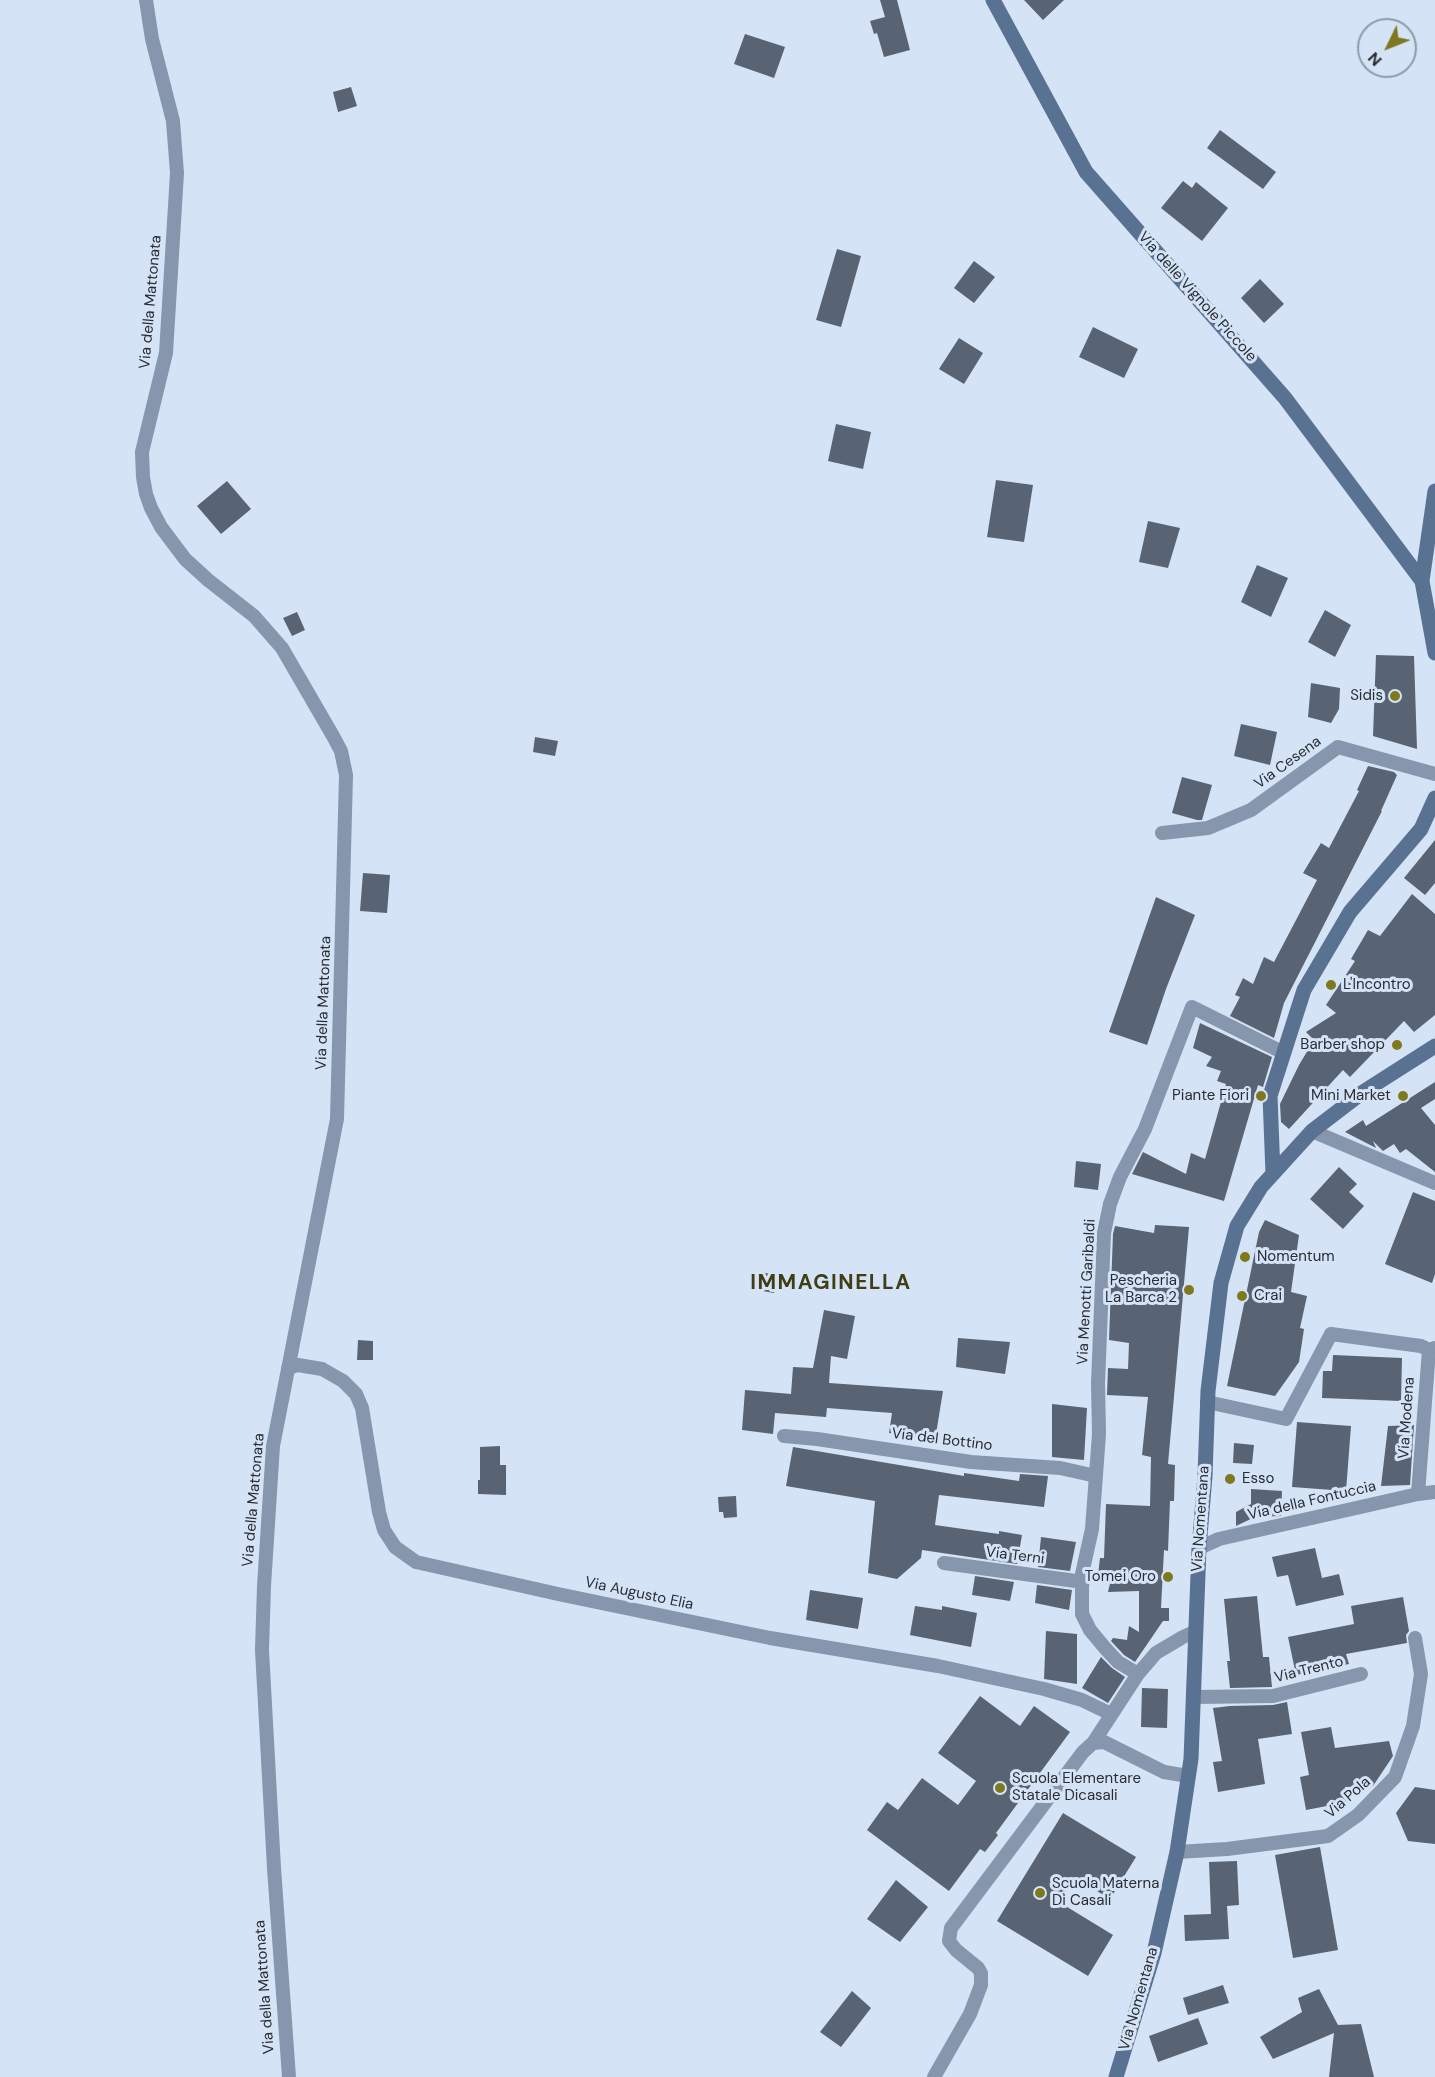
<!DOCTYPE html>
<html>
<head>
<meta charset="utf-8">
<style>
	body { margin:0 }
	#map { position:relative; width:1435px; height:2077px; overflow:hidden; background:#d5e3f6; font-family:"DM Sans",sans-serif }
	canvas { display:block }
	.north { position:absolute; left:1357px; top:18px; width:60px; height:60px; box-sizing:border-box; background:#d5e3f6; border:2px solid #909aa8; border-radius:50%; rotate:227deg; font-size:16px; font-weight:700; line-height:24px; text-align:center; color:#282d34 }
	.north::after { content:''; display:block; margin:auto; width:21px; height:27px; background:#7e791f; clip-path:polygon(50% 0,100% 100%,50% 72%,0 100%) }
</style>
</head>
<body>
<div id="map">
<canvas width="1435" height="2077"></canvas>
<div class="north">N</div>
</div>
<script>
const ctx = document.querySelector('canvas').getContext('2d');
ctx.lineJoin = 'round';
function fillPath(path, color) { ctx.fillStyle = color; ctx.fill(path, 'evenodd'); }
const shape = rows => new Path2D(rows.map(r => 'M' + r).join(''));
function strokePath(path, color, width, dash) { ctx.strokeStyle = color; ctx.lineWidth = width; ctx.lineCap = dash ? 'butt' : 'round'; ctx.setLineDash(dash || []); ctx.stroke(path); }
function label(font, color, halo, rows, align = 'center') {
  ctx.font = font + ' "DM Sans",sans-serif'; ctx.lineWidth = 6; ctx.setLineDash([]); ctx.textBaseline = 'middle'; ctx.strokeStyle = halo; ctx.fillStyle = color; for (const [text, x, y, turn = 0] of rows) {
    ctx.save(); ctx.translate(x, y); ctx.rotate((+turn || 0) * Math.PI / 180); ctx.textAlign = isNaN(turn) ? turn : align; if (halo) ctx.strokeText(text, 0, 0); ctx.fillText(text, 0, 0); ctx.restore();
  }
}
fillPath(shape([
	[880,0,897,0,910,50,884,57,877,33,874,34,870,21,885,17],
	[1024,0,1064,0,1043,20],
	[745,34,785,47,774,78,734,64],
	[351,87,357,106,338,112,333,92],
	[1220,130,1276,172,1263,189,1207,148],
	[1183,181,1192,188,1196,182,1228,208,1202,241,1161,208],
	[837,249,861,256,841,327,816,320],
	[974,261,995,277,974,303,954,288],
	[1260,279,1284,304,1264,323,1241,298],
	[1093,327,1138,349,1124,378,1079,357],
	[959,338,983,353,964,384,939,369],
	[836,424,871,432,863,469,828,461],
	[996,480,1033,485,1024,542,987,537],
	[227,481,251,509,221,534,197,506],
	[1148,521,1180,528,1168,568,1139,562],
	[1257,565,1288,578,1271,617,1241,602],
	[1325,610,1351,625,1335,657,1308,642],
	[297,612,305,630,292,636,283,618],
	[1376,655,1414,656,1417,749,1373,736],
	[1311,683,1340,688,1339,709,1331,723,1308,717],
	[1241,724,1277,732,1270,765,1234,756],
	[535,737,558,741,555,756,533,752],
	[1368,766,1394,772,1397,775,1381,811,1382,811,1284,1003,1274,1038,1230,1016,1240,997,1235,995,1243,978,1253,984,1264,957,1274,962,1317,880,1303,873,1321,843,1329,848,1359,791,1357,790],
	[1182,777,1212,785,1202,820,1197,820,1172,813],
	[1435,840,1435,883,1425,895,1404,878],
	[363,873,390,875,387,913,360,911],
	[1412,894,1435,914,1435,1015,1414,1032,1404,1021,1350,1077,1343,1070,1289,1129,1281,1122,1280,1104,1299,1065,1314,1040,1306,1032,1336,1013,1326,1005,1355,961,1351,959,1368,930,1380,936],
	[1156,897,1195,915,1166,989,1147,1045,1109,1032],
	[1200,1023,1272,1057,1263,1087,1258,1085,1224,1201,1132,1174,1143,1152,1186,1174,1191,1153,1205,1159,1226,1084,1217,1081,1221,1071,1206,1066,1212,1057,1193,1048],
	[1435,1082,1435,1099,1421,1108,1435,1125,1435,1172,1406,1149,1400,1153,1394,1144,1383,1151,1373,1141,1376,1148,1345,1132,1363,1120,1366,1126],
	[1076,1161,1101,1164,1098,1190,1074,1187],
	[1339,1167,1357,1184,1349,1192,1364,1206,1343,1229,1310,1199],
	[1413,1192,1435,1201,1435,1274,1432,1283,1385,1264],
	[1265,1220,1299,1235,1291,1292,1307,1296,1300,1328,1304,1329,1299,1362,1275,1396,1227,1386,1259,1232],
	[1155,1225,1189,1227,1168,1464,1175,1465,1174,1501,1170,1501,1168,1551,1164,1550,1161,1608,1169,1608,1169,1621,1163,1621,1135,1662,1124,1655,1111,1641,1113,1638,1127,1640,1129,1626,1139,1632,1139,1591,1108,1592,1112,1575,1098,1575,1100,1558,1104,1558,1106,1504,1150,1506,1151,1457,1142,1455,1148,1397,1107,1395,1108,1368,1128,1369,1129,1343,1109,1340,1113,1234,1115,1226,1154,1233],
	[760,1272,777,1275,774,1293,757,1290],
	[824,1310,855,1316,847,1359,831,1356,829,1383,943,1391,935,1440,889,1433,892,1413,827,1408,826,1417,775,1413,773,1434,742,1430,745,1390,791,1394,793,1367,813,1368],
	[958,1338,1010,1342,1005,1374,956,1367],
	[358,1340,373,1341,373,1360,357,1360],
	[1333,1355,1402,1358,1401,1401,1322,1398,1323,1371,1332,1371],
	[1052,1404,1087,1408,1084,1460,1052,1457],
	[1297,1422,1351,1426,1346,1491,1292,1487],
	[1414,1425,1410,1485,1381,1486,1388,1426],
	[1234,1443,1254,1445,1252,1464,1233,1463],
	[500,1446,500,1465,506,1465,506,1495,478,1494,478,1480,480,1480,480,1447],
	[793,1447,964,1476,964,1473,1019,1481,1020,1474,1048,1476,1044,1507,939,1495,935,1525,999,1534,999,1531,1022,1535,1017,1564,922,1550,921,1558,897,1579,868,1573,875,1501,786,1486],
	[1251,1489,1282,1491,1281,1516,1255,1517,1236,1526,1236,1512,1251,1504],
	[736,1496,737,1517,724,1518,723,1512,719,1512,718,1497],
	[1041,1537,1076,1542,1070,1571,1038,1567],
	[1315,1548,1322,1578,1339,1574,1344,1595,1296,1606,1288,1575,1277,1577,1272,1557],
	[975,1576,1014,1582,1010,1601,972,1595],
	[1037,1585,1072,1590,1069,1610,1035,1603],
	[810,1590,863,1598,858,1629,806,1620],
	[1257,1596,1263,1657,1269,1657,1272,1687,1230,1688,1227,1661,1230,1661,1224,1599],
	[1403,1597,1409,1631,1406,1635,1407,1643,1346,1654,1349,1664,1296,1675,1288,1637,1354,1624,1351,1606],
	[915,1606,942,1610,942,1606,977,1613,971,1647,910,1635],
	[1046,1631,1077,1634,1077,1684,1044,1679],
	[1101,1657,1112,1668,1125,1677,1108,1703,1082,1688],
	[1142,1688,1168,1689,1167,1728,1141,1727],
	[980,1696,1020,1726,1034,1706,1070,1732,996,1833,998,1835,985,1852,980,1849,949,1891,867,1830,887,1802,898,1810,922,1778,958,1805,976,1781,938,1753],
	[1287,1702,1292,1734,1258,1739,1265,1784,1218,1792,1213,1762,1222,1761,1213,1708,1230,1706,1273,1705],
	[1331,1727,1335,1748,1389,1741,1393,1756,1373,1786,1345,1787,1348,1802,1306,1810,1300,1777,1309,1775,1301,1732],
	[1415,1787,1435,1790,1435,1844,1408,1841,1396,1813],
	[1063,1813,1136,1857,1110,1899,1074,1877,1059,1902,1113,1935,1088,1976,997,1921],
	[1320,1847,1338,1950,1293,1958,1275,1855],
	[1237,1861,1239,1905,1227,1906,1229,1939,1185,1941,1184,1915,1211,1914,1209,1862],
	[896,1880,928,1907,900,1942,867,1919],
	[1223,1985,1229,2003,1188,2015,1183,1998],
	[1319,1989,1338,2025,1361,2024,1374,2077,1329,2077,1334,2033,1273,2059,1260,2037,1302,2012,1298,1998],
	[852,1991,871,2008,841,2047,820,2032],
	[1198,2018,1208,2044,1158,2062,1149,2036]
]), '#586474');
strokePath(shape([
	[146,0,152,39,173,121,177,173,166,353,142,452,143,477,146,494,151,508,161,527,185,559,208,580,254,616,282,648,333,736,341,751,346,775,337,1119,273,1446,264,1586,262,1650,274,1868,289,2077],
	[1162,833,1208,828,1251,810,1338,747,1435,774],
	[1312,1131,1435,1183],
	[288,1368,298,1365,322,1369,343,1381,356,1394,362,1408,379,1512,384,1530,395,1547,416,1562,558,1594,770,1638,938,1666,1044,1689,1082,1700,1111,1714],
	[1207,1402,1286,1419,1331,1334,1421,1346,1429,1350],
	[784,1436,817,1439,971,1462,1060,1468,1096,1476],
	[1418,1494,1429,1350,1435,1348],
	[1199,1548,1219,1539,1418,1494,1435,1492],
	[944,1563,1083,1582],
	[1138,1674,1118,1662,1105,1648,1090,1630,1082,1614,1082,1574,1092,1529,1099,1434,1098,1383,1104,1233,1110,1204,1120,1177,1145,1129,1192,1007,1284,1053],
	[1193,1697,1273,1696,1361,1674],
	[1093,1743,1138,1674,1156,1653,1183,1637,1196,1631],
	[1177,1852,1227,1849,1328,1836,1358,1815,1395,1777,1413,1726,1421,1674,1415,1638],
	[934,2077,970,2014,981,1985,981,1973,978,1968,956,1950,949,1941,951,1928,1083,1752,1093,1743,1104,1742,1164,1772,1188,1776]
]), '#8696ad', 14);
strokePath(shape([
	[993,0,1086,172,1285,398,1422,581],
	[1435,491,1422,581,1435,653],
	[1273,1174,1270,1096,1304,990,1350,912,1421,829,1435,798],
	[1116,2077,1154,1953,1177,1852,1191,1759,1199,1548,1205,1476,1208,1391,1221,1283,1237,1226,1261,1187,1312,1131,1363,1092,1435,1046]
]), '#5a7292', 15);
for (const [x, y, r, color] of [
	[1395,696,6,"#7e791f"],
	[1331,985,6,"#7e791f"],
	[1397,1045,6,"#7e791f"],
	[1261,1096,6,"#7e791f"],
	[1403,1096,6,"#7e791f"],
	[1245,1257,6,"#7e791f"],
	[1189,1290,6,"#7e791f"],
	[1242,1296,6,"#7e791f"],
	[1230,1479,6,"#7e791f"],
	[1168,1577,6,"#7e791f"],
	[1000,1788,6,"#7e791f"],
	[1040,1893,6,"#7e791f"]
]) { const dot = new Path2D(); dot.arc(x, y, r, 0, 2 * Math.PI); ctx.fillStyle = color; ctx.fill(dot); strokePath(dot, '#d5e3f6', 2); }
label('15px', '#282d34', '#d5e3f6', [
	["Via delle Vignole Piccole",1197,297,48],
	["Via della Mattonata",151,302,-85],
	["Via Cesena",1288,763,-36],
	["Via della Mattonata",324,1003,-88],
	["Via Menotti Garibaldi",1087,1292,-87],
	["Via Modena",1407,1418,-86],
	["Via del Bottino",942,1440,7],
	["Via della Mattonata",254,1500,-85],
	["Via della Fontuccia",1312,1501,-13],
	["Via Nomentana",1201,1519,-86],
	["Via Terni",1015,1556,7],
	["Via Augusto Elia",639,1594,12],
	["Via Trento",1309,1670,-14],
	["Via Pola",1348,1798,-41],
	["Via della Mattonata",265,1987,-94],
	["Via Nomentana",1139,1999,-74]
]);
label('15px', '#282d34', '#d5e3f6', [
	["Sidis",1383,696],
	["L'Incontro",1343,985,"left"],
	["Barber shop",1385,1045],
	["Piante Fiori",1249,1096],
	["Mini Market",1391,1096],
	["Nomentum",1257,1257,"left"],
	["Pescheria",1177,1281],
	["La Barca 2",1177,1298],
	["Crai",1254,1296,"left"],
	["Esso",1242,1479,"left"],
	["Tomei Oro",1156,1577],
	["Scuola Elementare",1012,1779,"left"],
	["Statale Dicasali",1012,1796,"left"],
	["Scuola Materna",1052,1884,"left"],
	["Di Casali",1052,1901,"left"]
], 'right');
ctx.letterSpacing = '1.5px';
label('bold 21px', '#403e15', '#d5e3f6', [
	["IMMAGINELLA",831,1283]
]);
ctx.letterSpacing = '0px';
</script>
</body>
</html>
